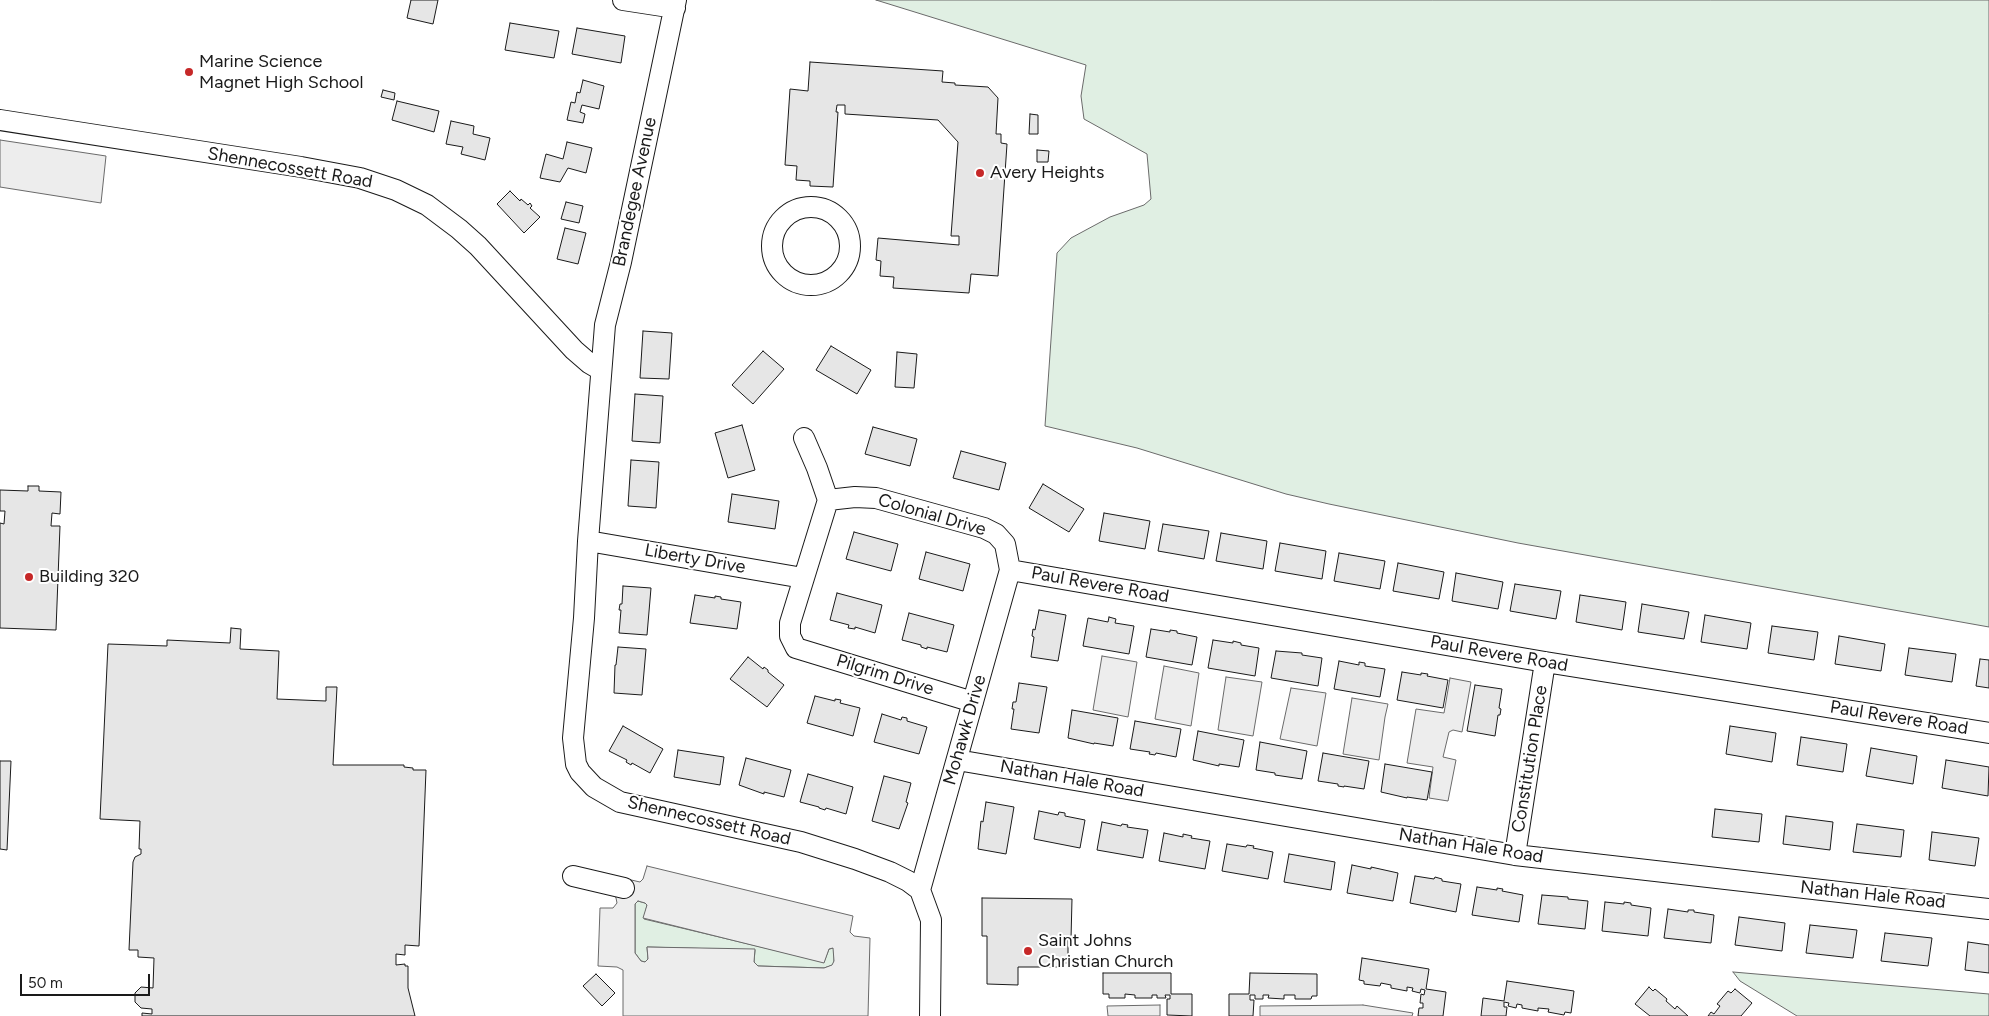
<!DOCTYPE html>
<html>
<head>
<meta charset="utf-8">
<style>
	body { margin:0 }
	#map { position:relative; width:1989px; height:1016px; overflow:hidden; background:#fff; font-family:Figtree,sans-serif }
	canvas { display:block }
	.scale { position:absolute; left:20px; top:974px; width:130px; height:22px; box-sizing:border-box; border:2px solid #1a1a1a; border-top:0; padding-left:6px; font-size:15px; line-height:18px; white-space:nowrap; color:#1a1a1a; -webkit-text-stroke:4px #fff; paint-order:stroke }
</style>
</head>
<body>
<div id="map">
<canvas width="1989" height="1016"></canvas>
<div class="scale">50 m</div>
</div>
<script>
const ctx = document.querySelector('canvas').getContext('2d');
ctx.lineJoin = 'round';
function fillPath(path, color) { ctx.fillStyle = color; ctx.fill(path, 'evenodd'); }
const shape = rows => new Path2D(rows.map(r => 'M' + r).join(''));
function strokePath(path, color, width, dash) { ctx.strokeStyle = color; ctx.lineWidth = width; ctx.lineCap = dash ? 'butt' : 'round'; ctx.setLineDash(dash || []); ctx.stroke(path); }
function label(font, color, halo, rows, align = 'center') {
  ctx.font = font + ' Figtree,sans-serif'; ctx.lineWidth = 4; ctx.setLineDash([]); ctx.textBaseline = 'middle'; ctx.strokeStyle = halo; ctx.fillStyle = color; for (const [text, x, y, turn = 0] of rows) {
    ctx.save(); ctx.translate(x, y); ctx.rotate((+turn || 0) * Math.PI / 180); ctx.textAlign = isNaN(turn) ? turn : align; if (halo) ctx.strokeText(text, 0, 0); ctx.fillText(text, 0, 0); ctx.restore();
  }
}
const green = shape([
	[876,0,1989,0,1989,627,1518,543,1329,504,1286,494,1137,448,1045,426,1057,253,1071,238,1110,217,1144,205,1151,199,1147,154,1084,119,1081,96,1086,65,876,0],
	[638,901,645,903,647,905,644,919,824,962,829,949,834,948,834,961,833,965,824,968,758,966,754,962,755,950,647,947,648,959,645,962,641,961,635,953,635,904,638,901],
	[1733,972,1989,994,1989,1016,1797,1016,1740,981,1733,972]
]);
fillPath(green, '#e0efe3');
strokePath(green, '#6a6a6a', 1);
const parking = shape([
	[0,140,106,156,101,203,0,187,0,140],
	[1102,656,1137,662,1128,717,1093,710,1102,656],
	[1164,666,1199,673,1191,726,1155,719,1164,666],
	[1226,677,1262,682,1253,736,1218,730,1226,677],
	[1450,678,1471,682,1462,732,1453,730,1449,732,1443,757,1456,760,1448,801,1429,798,1433,767,1407,763,1416,709,1444,713,1450,678],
	[1291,688,1326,693,1317,746,1280,739,1291,688],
	[1352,698,1388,704,1385,717,1379,760,1343,754,1352,698],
	[647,866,853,916,850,932,854,936,870,938,868,1016,623,1016,623,970,617,967,598,966,600,908,613,908,617,903,616,898,601,873,640,882,643,879,647,866],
	[638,901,645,903,647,905,643,918,824,963,829,949,833,948,834,961,832,965,824,968,758,966,754,962,755,949,647,947,648,959,645,962,641,961,635,953,635,904,638,901],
	[1160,1005,1160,1016,1108,1016,1107,1006,1160,1005],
	[1363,1005,1413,1013,1412,1016,1260,1016,1260,1006,1363,1005]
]);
fillPath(parking, '#ededed');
strokePath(parking, '#6a6a6a', 1);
const building = shape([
	[411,0,438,0,433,24,407,18,411,0],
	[510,23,559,31,554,58,505,50,510,23],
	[577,28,625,36,621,63,572,54,577,28],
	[810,62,943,71,942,82,955,83,955,85,988,87,998,98,996,134,1001,134,1001,143,1007,144,998,276,971,274,969,293,893,288,894,277,880,276,881,261,876,260,878,238,959,245,959,236,951,236,958,142,938,120,845,114,845,105,837,105,836,112,838,112,833,187,810,186,810,181,796,180,797,166,785,165,790,89,808,91,810,62],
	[583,80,604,86,599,109,582,105,580,112,585,114,583,123,567,120,571,102,575,103,577,92,580,93,583,80],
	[383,90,395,93,394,100,381,97,383,90],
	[397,101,439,111,434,132,392,120,397,101],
	[1030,114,1038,115,1038,134,1029,134,1030,114],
	[451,121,474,126,473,134,490,138,485,160,461,154,463,147,446,144,451,121],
	[567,142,592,148,586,173,568,168,560,182,540,178,546,154,563,159,567,142],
	[1037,150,1049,151,1048,162,1037,162,1037,150],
	[510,191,520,201,521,199,528,205,530,203,532,206,530,208,540,217,524,233,497,204,510,191],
	[566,202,583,206,579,223,561,219,566,202],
	[565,228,586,233,578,264,557,259,565,228],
	[643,331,672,333,669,379,640,378,643,331],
	[831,346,871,370,857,394,816,370,831,346],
	[763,351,784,369,753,404,732,385,763,351],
	[897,352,917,354,914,388,895,387,897,352],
	[635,394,663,396,660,443,632,441,635,394],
	[742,425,755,470,728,478,715,433,742,425],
	[873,427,917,439,910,466,865,454,873,427],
	[961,451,1006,463,999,490,953,478,961,451],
	[631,460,659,462,656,508,628,506,631,460],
	[1043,484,1084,509,1069,532,1029,508,1043,484],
	[28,486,39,486,39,491,61,492,60,514,52,513,51,526,60,526,56,630,0,628,0,523,4,524,5,511,0,511,0,490,28,491,28,486],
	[732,494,779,501,775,529,728,522,732,494],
	[1104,513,1150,521,1145,549,1099,541,1104,513],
	[1163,524,1209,531,1204,559,1158,551,1163,524],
	[854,532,898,544,891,571,846,559,854,532],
	[1221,533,1267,541,1263,569,1216,561,1221,533],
	[1280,543,1326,551,1322,579,1275,571,1280,543],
	[926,552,970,564,963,591,919,579,926,552],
	[1339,553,1385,561,1380,589,1334,581,1339,553],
	[1398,563,1444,572,1439,599,1393,591,1398,563],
	[1456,573,1503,582,1498,609,1452,601,1456,573],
	[1515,584,1561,591,1556,619,1510,611,1515,584],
	[623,586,651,588,647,635,619,633,621,610,619,610,620,604,622,604,623,586],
	[837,593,882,605,875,633,855,627,855,629,848,628,849,625,830,620,837,593],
	[695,595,715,598,715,596,721,597,721,599,741,602,737,629,690,623,695,595],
	[1580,595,1626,602,1622,630,1576,622,1580,595],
	[1642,604,1689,612,1684,639,1638,632,1642,604],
	[1039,610,1066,615,1058,661,1031,657,1034,637,1032,636,1033,629,1035,630,1039,610],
	[909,613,954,625,947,652,927,647,927,649,921,647,921,645,902,640,909,613],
	[1705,615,1751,623,1747,649,1701,642,1705,615],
	[1109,617,1116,619,1115,623,1134,626,1129,654,1083,646,1088,618,1108,622,1109,617],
	[1772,626,1818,632,1814,660,1768,653,1772,626],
	[231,628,241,629,240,649,279,651,277,699,326,701,326,687,337,687,333,765,404,765,404,767,413,768,413,770,426,770,419,946,405,945,405,955,396,954,396,965,405,964,405,966,408,966,408,988,415,1016,142,1016,142,1013,152,1014,152,1009,141,1008,135,1002,135,993,141,987,153,988,154,958,138,957,138,950,129,950,133,862,135,857,141,854,141,849,139,849,140,821,100,819,108,644,167,646,167,640,230,643,231,628],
	[1151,629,1170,632,1170,630,1177,631,1177,633,1197,637,1192,665,1146,657,1151,629],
	[1839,636,1885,644,1881,671,1835,664,1839,636],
	[1213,640,1233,643,1233,641,1241,643,1241,645,1259,648,1255,676,1208,668,1213,640],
	[618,647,646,649,642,695,614,693,615,665,616,665,618,647],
	[1909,648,1956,654,1952,682,1905,675,1909,648],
	[1276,651,1302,653,1302,655,1322,658,1318,686,1271,678,1276,651],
	[748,657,763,669,764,667,768,670,768,672,784,685,767,707,730,679,748,657],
	[1980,659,1989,660,1989,688,1976,686,1980,659],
	[1339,661,1359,665,1359,662,1365,663,1365,666,1385,669,1380,697,1334,689,1339,661],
	[1402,672,1421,675,1421,673,1428,674,1427,676,1448,680,1443,708,1397,700,1402,672],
	[1019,683,1047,687,1039,733,1011,729,1014,709,1012,709,1013,702,1016,702,1019,683],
	[1475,685,1502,689,1499,708,1501,709,1500,715,1498,715,1495,736,1467,731,1475,685],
	[815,696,835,701,835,699,841,700,840,703,860,708,853,736,807,723,815,696],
	[1072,710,1118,718,1113,746,1094,743,1094,744,1068,738,1072,710],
	[882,714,901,720,902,717,907,718,907,721,927,727,919,754,874,742,882,714],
	[1135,721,1181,729,1176,757,1156,753,1155,755,1149,754,1150,752,1130,749,1135,721],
	[623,726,663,749,650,773,632,763,631,765,626,762,627,760,609,751,623,726],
	[1730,726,1776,733,1772,762,1726,754,1730,726],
	[1198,731,1244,740,1239,767,1219,764,1219,766,1193,760,1198,731],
	[1801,737,1847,744,1843,772,1797,765,1801,737],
	[1260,742,1307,751,1302,779,1275,775,1275,773,1256,770,1260,742],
	[1871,748,1917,756,1913,784,1866,776,1871,748],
	[678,750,724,757,720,785,674,777,678,750],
	[1323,753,1369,761,1364,789,1344,786,1344,787,1338,786,1338,784,1318,781,1323,753],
	[746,758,791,770,784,797,764,792,764,794,739,785,746,758],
	[1946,760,1989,767,1988,796,1942,788,1946,760],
	[0,761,11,761,7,850,0,849,0,761],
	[1385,764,1432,772,1427,800,1407,797,1407,798,1381,792,1385,764],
	[808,774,853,787,846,814,826,808,825,810,819,808,819,807,800,802,808,774],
	[884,776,911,783,906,802,908,803,899,829,872,821,884,776],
	[986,802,1014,807,1006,854,978,849,981,821,983,822,986,802],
	[1715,809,1762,814,1759,842,1712,837,1715,809],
	[1039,811,1058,815,1059,812,1065,813,1065,816,1085,820,1080,848,1034,839,1039,811],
	[1786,816,1833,822,1830,850,1783,844,1786,816],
	[1102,822,1121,826,1122,824,1128,825,1127,827,1148,830,1143,858,1097,850,1102,822],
	[1857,824,1904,830,1901,857,1853,852,1857,824],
	[1932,832,1979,838,1975,866,1929,860,1932,832],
	[1164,833,1183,837,1183,834,1192,836,1191,838,1210,841,1205,869,1159,861,1164,833],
	[1227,844,1246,847,1247,845,1254,846,1253,848,1273,852,1268,879,1222,871,1227,844],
	[1289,854,1335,862,1331,890,1284,882,1289,854],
	[1352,865,1371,869,1371,867,1398,873,1393,901,1347,893,1352,865],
	[1415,876,1434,879,1435,877,1442,879,1442,881,1461,884,1456,912,1410,903,1415,876],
	[1477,887,1497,890,1497,888,1503,889,1502,891,1523,895,1519,922,1472,915,1477,887],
	[1542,895,1568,897,1568,899,1588,901,1585,929,1538,924,1542,895],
	[982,898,1072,899,1071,939,1068,939,1068,963,1062,963,1062,967,1018,967,1018,985,987,984,987,936,982,936,982,898],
	[1605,902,1624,904,1624,902,1631,903,1631,905,1651,908,1648,936,1602,931,1605,902],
	[1668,909,1688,912,1688,910,1694,910,1694,912,1714,915,1711,943,1664,938,1668,909],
	[1739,917,1785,923,1782,951,1735,945,1739,917],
	[1810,925,1857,930,1853,958,1806,953,1810,925],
	[1885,933,1932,938,1928,966,1881,961,1885,933],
	[1968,942,1989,945,1989,973,1965,970,1968,942],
	[1362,958,1429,969,1426,989,1446,992,1443,1016,1418,1016,1419,1008,1423,1008,1423,1003,1420,1003,1421,994,1424,995,1425,990,1421,989,1420,993,1412,991,1413,988,1407,987,1407,991,1391,988,1391,985,1381,983,1380,986,1364,984,1364,981,1359,980,1362,958],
	[1103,973,1171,973,1171,994,1192,994,1192,1016,1167,1015,1167,999,1170,999,1170,995,1165,995,1166,998,1157,998,1157,995,1152,995,1152,998,1135,998,1135,995,1125,994,1125,998,1109,998,1109,994,1103,994,1103,973],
	[1250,973,1317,974,1317,996,1312,996,1311,999,1295,999,1295,995,1284,995,1284,999,1268,998,1269,995,1263,995,1263,999,1255,999,1255,995,1250,995,1250,1000,1254,1000,1253,1016,1229,1016,1229,994,1249,994,1250,973],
	[596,974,615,993,602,1006,583,986,596,974],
	[1507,981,1574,991,1571,1013,1565,1012,1564,1015,1548,1012,1549,1009,1538,1008,1538,1011,1522,1008,1522,1005,1517,1004,1516,1008,1508,1006,1509,1003,1504,1002,1504,1007,1507,1007,1506,1016,1481,1016,1483,998,1504,1001,1507,981],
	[1649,987,1653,991,1655,989,1667,999,1666,1001,1675,1009,1677,1006,1688,1016,1650,1016,1635,1004,1649,987],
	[1735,989,1752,1003,1741,1016,1708,1016,1711,1012,1714,1014,1720,1006,1717,1004,1728,991,1731,993,1735,989]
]);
fillPath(building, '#e6e6e6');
strokePath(building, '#1a1a1a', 1);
const minor = shape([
	[623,0,675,8],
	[676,0,621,262,605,325,588,541,584,618,573,738,576,764,580,772,594,787,620,802,801,842,855,859,890,872,908,881,920,890,931,920,930,1016],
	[0,120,301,167,360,178,396,190,427,205,459,229,478,246,574,350,589,363,601,370],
	'772 246a39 39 0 1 1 78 0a39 39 0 1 1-78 0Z',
	[804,438,817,468,828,500,790,623,790,636,796,648,973,702],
	[828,500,855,497,876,498,984,528,996,534,1005,544,1010,570,920,890],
	[588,541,803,578],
	[1010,570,1545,662,1989,733],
	[957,760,1515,855,1989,909],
	[1515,855,1545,662],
	[573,876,624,888]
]);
strokePath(minor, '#1a1a1a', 22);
strokePath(minor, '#fff', 20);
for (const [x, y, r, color] of [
	[189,72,5,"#c62828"],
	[980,173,5,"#c62828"],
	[29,577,5,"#c62828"],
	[1028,951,5,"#c62828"]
]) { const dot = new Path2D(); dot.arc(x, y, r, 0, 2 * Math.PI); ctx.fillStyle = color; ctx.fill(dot); strokePath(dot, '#fff', 2); }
label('18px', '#1a1a1a', '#fff', [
	["Marine Science",199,62],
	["Magnet High School",199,83],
	["Avery Heights",990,173],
	["Building 320",39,577],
	["Saint Johns",1038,941],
	["Christian Church",1038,962]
], 'left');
label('18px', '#1a1a1a', '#fff', [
	["Shennecossett Road",290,168,10],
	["Brandegee Avenue",635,192,-78],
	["Colonial Drive",932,515,16],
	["Liberty Drive",695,559,10],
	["Paul Revere Road",1100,585,10],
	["Paul Revere Road",1499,654,10],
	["Pilgrim Drive",885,675,17],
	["Paul Revere Road",1899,718,9],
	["Mohawk Drive",965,730,-74],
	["Constitution Place",1530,759,-81],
	["Nathan Hale Road",1072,779,10],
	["Shennecossett Road",709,821,13],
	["Nathan Hale Road",1471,846,9],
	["Nathan Hale Road",1873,895,6]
]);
</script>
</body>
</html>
